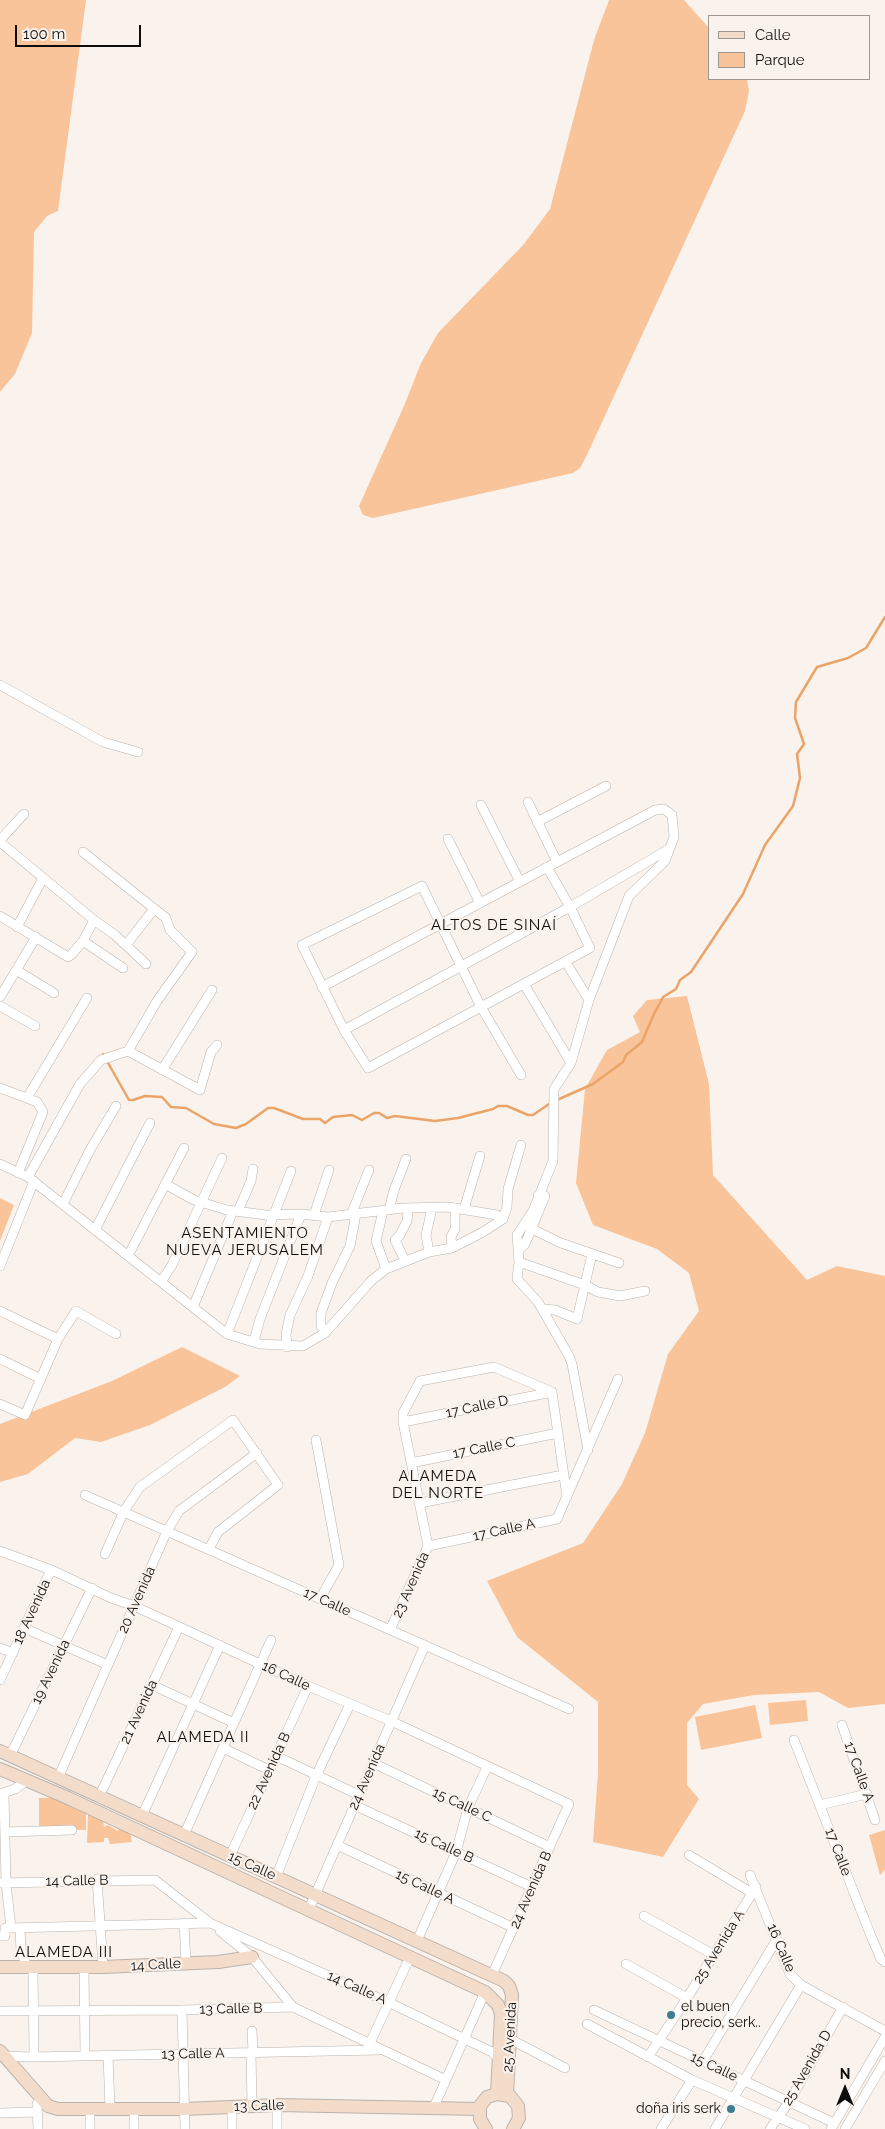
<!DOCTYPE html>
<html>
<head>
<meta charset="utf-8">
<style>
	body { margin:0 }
	#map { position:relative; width:885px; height:2129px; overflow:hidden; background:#faf3ed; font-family:Raleway,sans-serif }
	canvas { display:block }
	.legend { position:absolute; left:708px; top:15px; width:162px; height:65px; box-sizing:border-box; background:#faf3ed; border:1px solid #9c9793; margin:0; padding:6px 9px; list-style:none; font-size:15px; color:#0f0d0b }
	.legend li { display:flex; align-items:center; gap:10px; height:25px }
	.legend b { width:25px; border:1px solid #9c9793 }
	.north { position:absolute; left:820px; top:2064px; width:50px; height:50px; -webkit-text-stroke:4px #faf3ed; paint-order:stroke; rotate:0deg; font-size:14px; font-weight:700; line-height:20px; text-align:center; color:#0f0d0b }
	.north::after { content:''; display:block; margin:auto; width:18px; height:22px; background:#0f0d0b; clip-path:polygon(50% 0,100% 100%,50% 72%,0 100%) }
	.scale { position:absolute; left:15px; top:25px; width:126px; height:22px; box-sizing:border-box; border:2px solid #0f0d0b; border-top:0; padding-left:6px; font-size:15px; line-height:18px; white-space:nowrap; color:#0f0d0b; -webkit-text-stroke:4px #faf3ed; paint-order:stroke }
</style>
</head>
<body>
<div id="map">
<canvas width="885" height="2129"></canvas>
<ul class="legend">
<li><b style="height:6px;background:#f3ddca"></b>Calle</li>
<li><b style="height:14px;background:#f9c49a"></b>Parque</li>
</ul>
<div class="north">N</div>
<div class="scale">100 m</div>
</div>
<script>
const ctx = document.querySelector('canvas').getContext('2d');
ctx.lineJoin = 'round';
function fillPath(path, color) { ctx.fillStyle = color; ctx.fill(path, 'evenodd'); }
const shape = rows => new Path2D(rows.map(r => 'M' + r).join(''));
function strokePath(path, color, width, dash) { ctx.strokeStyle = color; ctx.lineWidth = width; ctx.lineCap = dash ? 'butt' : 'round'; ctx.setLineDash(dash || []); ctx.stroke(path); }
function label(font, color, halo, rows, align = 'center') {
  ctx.font = font + ' Raleway,sans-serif'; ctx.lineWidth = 4; ctx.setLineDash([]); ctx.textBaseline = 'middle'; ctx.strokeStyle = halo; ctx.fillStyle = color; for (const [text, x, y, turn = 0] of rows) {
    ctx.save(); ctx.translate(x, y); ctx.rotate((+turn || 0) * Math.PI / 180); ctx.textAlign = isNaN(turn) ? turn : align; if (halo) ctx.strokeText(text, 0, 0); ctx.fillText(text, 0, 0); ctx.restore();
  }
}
fillPath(shape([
	[0,0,86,0,58,211,47,216,34,232,32,333,15,374,0,392],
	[609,0,684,0,709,28,709,79,747,79,749,91,745,111,586,457,580,468,573,473,373,518,363,515,359,506,404,406,421,363,438,333,524,244,550,209,594,40],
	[687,996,709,1084,713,1175,807,1280,837,1266,885,1276,885,1704,848,1708,819,1692,754,1695,703,1704,687,1723,687,1785,699,1799,663,1857,593,1842,598,1772,598,1702,517,1637,487,1581,583,1543,622,1484,645,1433,668,1354,699,1311,689,1273,657,1249,593,1225,576,1183,585,1089,607,1050,640,1032,633,1016,647,1000],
	[0,1198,14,1205,0,1241],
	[182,1347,240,1376,225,1387,150,1425,101,1442,75,1438,28,1474,0,1482,0,1424,112,1381],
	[806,1700,808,1721,770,1725,768,1703],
	[755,1705,762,1738,701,1750,695,1717],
	[39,1798,68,1798,86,1807,86,1830,39,1829],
	[88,1815,97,1815,103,1819,104,1827,108,1825,118,1831,119,1828,130,1831,132,1842,110,1844,108,1838,104,1838,104,1842,87,1843],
	[885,1830,885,1870,880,1875,869,1835]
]), '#f9c49a');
strokePath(shape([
	[103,1054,129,1100,133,1100,145,1096,162,1097,171,1107,186,1108,214,1124,236,1128,246,1124,268,1108,274,1108,303,1119,320,1119,325,1123,333,1117,352,1115,362,1120,374,1113,379,1113,387,1118,395,1116,435,1121,458,1118,493,1109,498,1106,507,1106,528,1115,533,1115,552,1102],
	[557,1100,593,1084,623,1062,626,1055,642,1042,653,1016,663,997,676,989,680,980,691,972,743,894,765,845,793,806,800,778,797,754,804,744,795,718,796,702,817,667,848,658,866,648,885,617]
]), '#eba467', 2.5);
const street = shape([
	[0,685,103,742,138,752],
	[528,802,557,862],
	[481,805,520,882],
	[537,822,606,786],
	[448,839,480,903],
	[0,840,24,814],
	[0,842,94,920,115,935,146,964],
	[83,852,166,918,170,930,192,952,157,1001,128,1051],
	[0,916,68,957,72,954,83,941,94,920],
	[17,927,43,878],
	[83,941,123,968],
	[126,945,154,909],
	[565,961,589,1000],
	[16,970,54,993],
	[524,984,571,1063],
	[322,987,655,810,664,809,672,815,674,837,665,861,629,896,589,1000,571,1063,554,1089,553,1161,533,1211,517,1235,519,1262,517,1279,538,1302,569,1356,572,1364,588,1450],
	[0,997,36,937],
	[0,1006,35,1026],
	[344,1030,570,907,669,849],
	[162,1070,212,990],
	[521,1075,481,1007,422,886,302,945,344,1030,368,1068,481,1007,590,948,570,907,547,867],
	[0,1088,37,1102,43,1112,18,1173],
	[27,1098,87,998],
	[0,1164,28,1177,227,1334,260,1344,303,1346,325,1333,371,1281,386,1269,429,1252,452,1248,483,1232,503,1219,507,1207,508,1189,521,1145],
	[28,1177,80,1084,101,1060,128,1051,200,1090,211,1052,217,1045],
	[165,1184,194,1200,227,1210,266,1215,301,1214,328,1217,403,1208,448,1207,497,1215,503,1219],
	[63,1204,90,1150,116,1106],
	[464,1209,480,1156],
	[389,1210,394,1190,406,1159],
	[238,1211,251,1181,253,1169],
	[383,1211,376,1241,386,1269],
	[314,1215,329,1170],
	[351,1215,369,1170],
	[532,1229,561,1243,619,1263],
	[95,1230,150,1123],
	[452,1248,451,1237,455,1229,455,1208],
	[518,1251,525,1244,545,1196,538,1195],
	[429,1252,426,1235,432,1208],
	[128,1256,184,1148],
	[405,1261,395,1240,400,1235,407,1221,408,1212,407,1209],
	[519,1262,585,1285,598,1292,620,1296,645,1291],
	[0,1266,34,1181],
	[161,1282,172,1265,222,1158],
	[193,1307,233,1211],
	[542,1309,555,1310,577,1319,592,1254],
	[0,1311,58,1339],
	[325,1333,321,1326,321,1313,332,1283,350,1246,356,1214],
	[227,1334,291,1171],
	[254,1341,260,1319,301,1214],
	[287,1347,286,1334,290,1315,308,1276,328,1217],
	[0,1359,41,1379],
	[552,1392,567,1497],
	[0,1404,25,1415,58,1339,76,1311,116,1334],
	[403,1422,552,1392],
	[316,1440,339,1565,320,1599],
	[411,1463,558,1433],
	[85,1495,569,1709],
	[420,1503,563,1475],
	[428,1546,557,1519,618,1379],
	[0,1551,54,1571,111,1598,134,1606,308,1686,391,1721,569,1804,492,1975],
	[105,1554,124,1511,140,1487,233,1420,278,1485,218,1532,209,1549],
	[24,1628,108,1665],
	[390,1630,428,1546,403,1422,403,1413,420,1381,494,1367,552,1392],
	[0,1648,13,1653],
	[0,1680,51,1570],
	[152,1685,234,1723],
	[842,1725,875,1820],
	[794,1740,871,1936,881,1959,885,1962],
	[223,1748,269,1770],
	[10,1756,92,1588],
	[276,1756,359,1795],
	[373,1763,550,1847],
	[58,1778,167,1531,179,1511,257,1453],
	[0,1794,15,1789,26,1781],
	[4,1794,6,1883,11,1928],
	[99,1797,179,1627],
	[354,1805,532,1887],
	[820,1805,867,1794],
	[142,1816,220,1645],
	[5,1832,72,1830],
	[184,1835,271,1640],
	[337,1845,514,1928],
	[689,1855,752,1893],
	[230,1856,308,1686],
	[750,1875,790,1974,801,1985,885,2031],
	[276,1877,316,1776,350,1704],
	[97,1879,103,1967],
	[0,1883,155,1880,210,1923,390,2003,492,2052,500,2060],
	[309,1909,425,1645],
	[644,1916,714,1955],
	[184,1923,186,1963],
	[20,1928,21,1951,27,1967],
	[220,1931,252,1957,293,2007],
	[0,1936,5,1936,5,1928,11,1928,210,1923],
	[417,1941,456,1852,468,1808,487,1767],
	[626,1964,687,1998],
	[33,1967,34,2057],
	[84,1968,85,2056],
	[182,2010,185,2129],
	[594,2010,834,2123],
	[0,2011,182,2010,293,2007,446,2080],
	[587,2024,692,2080,805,2129],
	[252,2031,253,2052],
	[510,2039,565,2068],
	[370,2043,410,1957],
	[251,2052,252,2106],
	[108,2055,110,2109],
	[4,2056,31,2057,380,2050],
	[648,2057,687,1998,756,1887],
	[703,2061,774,1944,778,1941],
	[277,2105,277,2129],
	[232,2107,232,2129],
	[90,2109,90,2129],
	[134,2109,134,2129],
	[433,2109,485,1992],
	[0,2113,37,2112],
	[38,2129,37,2104,42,2099],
	[661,2129,692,2080],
	[715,2129,801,1985],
	[770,2129,789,2102,843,2007],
	[831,2129,885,2037],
	[845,2129,885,2061]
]);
const secondary = shape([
	[0,1751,504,1981,509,1986,512,1995,507,2095],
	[0,1769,68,1798,485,1992,498,2005,501,2014,497,2094],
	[0,1967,103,1967,218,1962,252,1957],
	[0,2051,42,2099,48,2106,58,2109,184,2109,277,2105,480,2109],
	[486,2129,480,2119,480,2106,487,2097,497,2094,510,2096,518,2106,519,2118,513,2129]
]);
strokePath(street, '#b9b2ad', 10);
strokePath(secondary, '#b9b2ad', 14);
strokePath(street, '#fff', 9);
strokePath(secondary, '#f3ddca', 12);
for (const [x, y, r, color] of [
	[671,2015,5,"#3d7e91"],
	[731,2109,5,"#3d7e91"]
]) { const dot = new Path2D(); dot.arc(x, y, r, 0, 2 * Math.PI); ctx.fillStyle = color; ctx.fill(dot); strokePath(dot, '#faf3ed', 2); }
label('14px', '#0f0d0b', '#faf3ed', [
	["17 Calle D",477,1407,-12],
	["17 Calle C",484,1448,-11],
	["17 Calle A",504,1530,-12],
	["23 Avenida",411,1585,-66],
	["20 Avenida",137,1600,-66],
	["17 Calle",327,1602,24],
	["18 Avenida",32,1612,-65],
	["19 Avenida",51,1672,-64],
	["16 Calle",286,1676,25],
	["21 Avenida",139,1712,-65],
	["22 Avenida B",269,1771,-65],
	["17 Calle A",859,1772,70],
	["24 Avenida",367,1777,-66],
	["15 Calle C",462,1805,25],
	["15 Calle B",444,1846,25],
	["17 Calle",838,1852,69],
	["15 Calle",252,1866,24],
	["14 Calle B",77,1881,-1],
	["15 Calle A",425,1887,25],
	["24 Avenida B",531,1890,-66],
	["25 Avenida A",719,1947,-58],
	["16 Calle",781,1948,67],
	["14 Calle",156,1965,-3],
	["14 Calle A",357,1988,24],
	["13 Calle B",231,2009,-1],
	["25 Avenida",510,2037,-87],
	["13 Calle A",193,2054,-1],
	["15 Calle",714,2067,25],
	["25 Avenida D",807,2068,-60],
	["13 Calle",259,2106,-2]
]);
label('14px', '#0f0d0b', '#faf3ed', [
	["el buen",681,2007],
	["precio, serk..",681,2023],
	["doña iris serk",721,2109,"right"]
], 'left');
ctx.letterSpacing = '1px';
label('15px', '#0f0d0b', '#faf3ed', [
	["ALTOS DE SINAÍ",494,925],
	["ASENTAMIENTO",245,1233],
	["NUEVA JERUSALEM",245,1250],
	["ALAMEDA",438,1476],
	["DEL NORTE",438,1493],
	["ALAMEDA II",203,1737],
	["ALAMEDA III",64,1952]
]);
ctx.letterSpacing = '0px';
</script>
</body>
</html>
